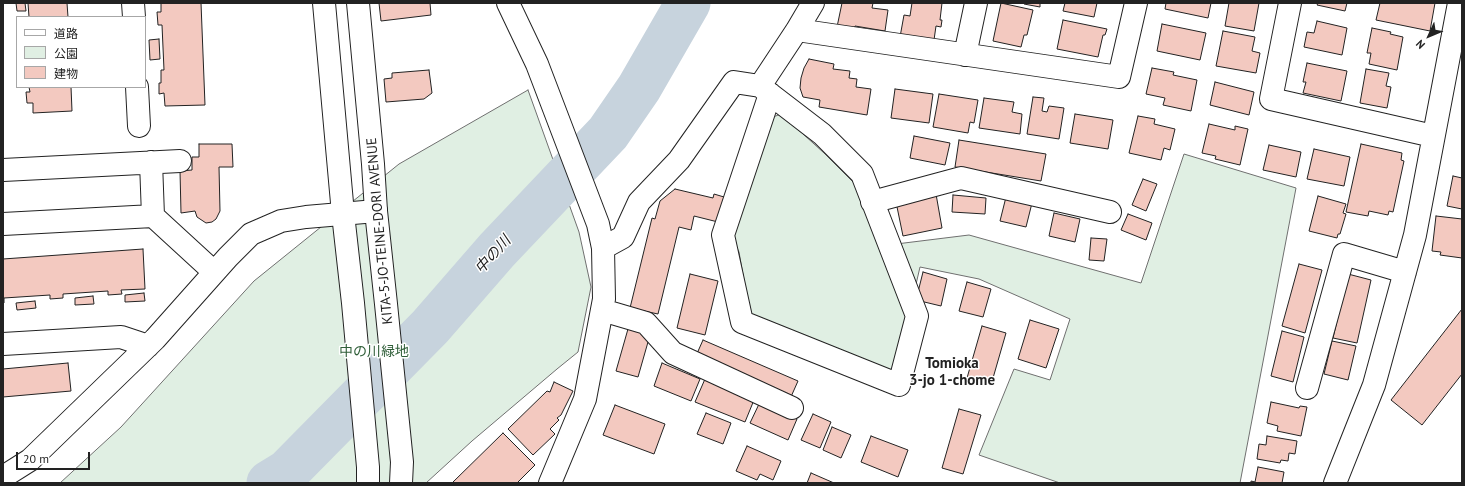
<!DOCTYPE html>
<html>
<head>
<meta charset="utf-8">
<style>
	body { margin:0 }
	#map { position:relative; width:1465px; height:486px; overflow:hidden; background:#fff; font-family:"PT Sans","Noto Sans JP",sans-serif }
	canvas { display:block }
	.frame { position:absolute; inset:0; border:4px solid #222; pointer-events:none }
	.legend { position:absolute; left:16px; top:16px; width:130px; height:72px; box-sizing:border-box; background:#fff; border:1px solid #a7a7a7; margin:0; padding:5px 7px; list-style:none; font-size:12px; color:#222 }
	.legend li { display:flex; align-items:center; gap:8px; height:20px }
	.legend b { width:20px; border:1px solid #a7a7a7 }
	.north { position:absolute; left:1409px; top:16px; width:40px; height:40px; -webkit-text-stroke:3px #fff; paint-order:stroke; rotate:226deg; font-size:11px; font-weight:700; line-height:16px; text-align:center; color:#222 }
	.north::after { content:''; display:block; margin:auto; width:14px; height:18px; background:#222; clip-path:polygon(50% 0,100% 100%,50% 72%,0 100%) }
	.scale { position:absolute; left:16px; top:452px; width:74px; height:18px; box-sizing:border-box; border:2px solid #222; border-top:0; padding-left:5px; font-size:12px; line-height:14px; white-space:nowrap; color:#222; -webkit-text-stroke:3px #fff; paint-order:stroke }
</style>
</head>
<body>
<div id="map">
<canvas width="1465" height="486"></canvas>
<div class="frame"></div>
<ul class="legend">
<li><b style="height:5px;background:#fff"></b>道路</li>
<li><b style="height:11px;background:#e0efe3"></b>公園</li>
<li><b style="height:11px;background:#f3c9c0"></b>建物</li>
</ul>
<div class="north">N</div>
<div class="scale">20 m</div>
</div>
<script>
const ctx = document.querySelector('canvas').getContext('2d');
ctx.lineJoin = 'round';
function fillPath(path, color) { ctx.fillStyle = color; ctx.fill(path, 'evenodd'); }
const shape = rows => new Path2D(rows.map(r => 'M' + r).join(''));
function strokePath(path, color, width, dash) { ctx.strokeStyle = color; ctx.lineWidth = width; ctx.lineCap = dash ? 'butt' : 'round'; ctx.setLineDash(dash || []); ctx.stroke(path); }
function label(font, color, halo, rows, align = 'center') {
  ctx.font = font + ' "PT Sans","Noto Sans JP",sans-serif'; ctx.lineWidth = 3; ctx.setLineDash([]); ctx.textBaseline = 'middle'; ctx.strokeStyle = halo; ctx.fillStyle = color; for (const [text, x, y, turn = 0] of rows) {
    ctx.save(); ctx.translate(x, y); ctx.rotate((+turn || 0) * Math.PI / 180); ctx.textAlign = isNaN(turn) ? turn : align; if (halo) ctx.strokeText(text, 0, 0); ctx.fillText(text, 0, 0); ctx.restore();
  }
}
const green = shape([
	[528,90,579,232,591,287,578,352,557,369,472,441,426,483,60,483,121,427,254,281,399,164,528,90],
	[781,114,824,153,856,185,880,246,969,235,1141,283,1184,154,1296,188,1240,483,1060,483,979,455,1014,369,1050,380,1070,319,979,279,920,267,895,375,750,315,739,252,732,238,773,117,781,114]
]);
fillPath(green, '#e0efe3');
strokePath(green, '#6f6f6f', 1);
strokePath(shape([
	[269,483,287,472,430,327,497,250,608,133,639,88,688,3]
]), '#c7d3dd', 45);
const building = shape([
	[16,3,25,3,26,11,17,11,16,3],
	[28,3,67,3,68,17,29,17,28,3],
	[161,3,201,3,205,105,165,106,164,93,159,94,159,83,161,83,161,70,164,70,162,25,158,25,157,12,161,12,161,3],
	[379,3,430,3,431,15,381,21,379,3],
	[842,3,873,3,872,8,888,10,885,31,855,26,854,30,837,27,842,3],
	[912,3,942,3,940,20,942,20,941,27,936,26,934,40,900,37,904,15,910,16,912,3],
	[1001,3,1033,10,1027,35,1024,35,1021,47,993,41,1001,3],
	[1025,3,1040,3,1040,7,1024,4,1025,3],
	[1065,3,1097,3,1094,17,1063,11,1065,3],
	[1166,3,1211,3,1208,18,1165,9,1166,3],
	[1229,3,1259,3,1254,31,1225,26,1229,3],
	[1318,3,1347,3,1345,11,1317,5,1318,3],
	[1380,3,1435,3,1430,31,1376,20,1380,3],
	[1063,20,1107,29,1105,35,1103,35,1098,57,1057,49,1063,20],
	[1317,21,1347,28,1342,55,1304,47,1307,32,1314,33,1317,21],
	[1162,24,1206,33,1200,60,1157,51,1162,24],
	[1372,28,1391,32,1390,34,1403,37,1397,70,1369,64,1371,53,1367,53,1372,28],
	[1223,31,1255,37,1252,51,1260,53,1256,73,1216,66,1223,31],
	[159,39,160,59,150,60,149,40,159,39],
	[809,59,834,64,833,69,850,71,849,78,857,79,856,87,871,89,867,115,819,107,820,100,803,97,800,88,801,78,804,68,809,59],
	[1307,63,1347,71,1341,101,1303,93,1306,82,1303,82,1307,63],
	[1152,68,1174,72,1173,75,1197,80,1191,111,1163,105,1165,98,1146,94,1152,68],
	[1366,69,1389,73,1386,86,1391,87,1387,108,1360,103,1366,69],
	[429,70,432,93,424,99,386,102,384,79,392,78,392,73,429,70],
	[1215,82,1254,92,1249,115,1210,105,1215,82],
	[29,87,71,87,72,111,33,113,33,103,27,103,26,92,30,92,29,87],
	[895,89,933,94,929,123,891,118,895,89],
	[939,94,978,100,974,123,970,122,968,133,933,127,939,94],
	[1033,97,1044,98,1042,111,1047,112,1049,106,1064,108,1059,139,1027,134,1033,97],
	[984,98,1014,102,1012,112,1022,114,1020,134,979,128,984,98],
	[1075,114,1113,120,1108,149,1070,143,1075,114],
	[1138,116,1155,119,1154,124,1175,129,1170,150,1164,148,1161,160,1129,153,1138,116],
	[1209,124,1235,130,1235,126,1248,129,1240,165,1215,159,1216,156,1202,153,1209,124],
	[914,136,950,143,945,165,910,158,914,136],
	[959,140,1046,154,1041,181,955,167,959,140],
	[199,144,232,144,233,167,219,167,220,211,216,219,212,222,206,223,197,217,195,211,181,213,180,171,192,170,192,157,199,157,199,144],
	[1361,144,1402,153,1401,160,1404,161,1393,212,1389,211,1388,215,1369,211,1368,216,1346,212,1361,144],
	[1269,145,1301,152,1296,177,1263,170,1269,145],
	[1314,149,1350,157,1344,186,1307,179,1314,149],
	[1453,176,1462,178,1462,209,1447,206,1453,176],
	[1143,179,1157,184,1146,211,1132,205,1143,179],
	[675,189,713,198,714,194,724,197,718,222,694,216,691,230,679,227,658,314,630,308,652,218,655,219,660,201,675,189],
	[936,194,942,228,903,236,896,202,936,194],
	[953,195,986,198,985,214,952,212,953,195],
	[1318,196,1346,204,1343,213,1346,214,1340,234,1338,234,1337,238,1309,231,1318,196],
	[1006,197,1032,203,1026,227,1000,221,1006,197],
	[1054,213,1080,219,1075,242,1049,236,1054,213],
	[1128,214,1152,223,1146,240,1121,230,1128,214],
	[1436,216,1462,219,1462,258,1440,255,1441,252,1432,251,1436,216],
	[1091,238,1107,239,1104,261,1089,260,1091,238],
	[143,249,145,289,121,290,122,294,108,295,108,291,63,294,63,298,50,299,50,295,4,298,4,303,3,303,3,259,143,249],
	[1299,264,1322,270,1305,333,1282,326,1299,264],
	[923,272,947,279,941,306,916,300,923,272],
	[690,274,718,281,705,335,677,328,690,274],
	[1348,274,1371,280,1357,343,1333,338,1348,274],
	[967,282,991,289,983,317,959,311,967,282],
	[144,293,145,301,125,302,125,295,144,293],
	[93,296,94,304,75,305,75,298,93,296],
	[35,301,36,308,17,310,16,303,35,301],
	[1462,309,1462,374,1422,425,1391,400,1462,309],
	[1030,320,1059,329,1046,368,1018,359,1030,320],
	[982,326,1006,333,991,385,967,378,982,326],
	[628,329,650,335,638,377,616,371,628,329],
	[1282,331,1304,337,1293,382,1271,376,1282,331],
	[703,340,798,381,790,399,695,358,703,340],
	[1332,341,1356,346,1348,380,1324,374,1332,341],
	[68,363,71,391,3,397,3,369,68,363],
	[662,363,700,379,691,401,654,386,662,363],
	[705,379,754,400,745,422,695,402,705,379],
	[554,382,573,391,561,415,557,418,559,420,550,429,555,434,533,455,508,429,547,391,550,392,554,382],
	[760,402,797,419,788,440,750,423,760,402],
	[1271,402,1299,408,1300,406,1307,407,1301,436,1277,431,1278,426,1267,423,1271,402],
	[615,405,665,424,654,454,603,435,615,405],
	[959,409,981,415,963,474,942,468,959,409],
	[706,413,731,423,723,444,697,434,706,413],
	[813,414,831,422,820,448,801,440,813,414],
	[832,427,851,435,841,458,823,450,832,427],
	[503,433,535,465,517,483,452,483,503,433],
	[871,436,908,450,898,477,861,462,871,436],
	[1267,436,1297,441,1295,454,1289,453,1288,461,1281,460,1280,463,1257,459,1259,444,1266,445,1267,436],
	[747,446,781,461,773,480,760,474,757,480,736,471,747,446],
	[1258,467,1284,472,1282,483,1251,483,1251,481,1255,482,1258,467],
	[811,473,834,483,807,483,811,473]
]);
fillPath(building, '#f3c9c0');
strokePath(building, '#222', 1);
const minor = shape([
	[133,3,134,17],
	[508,3,537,64,598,224,603,248,604,299,585,399,550,483],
	[1290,3,1271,99,1433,136],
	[797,30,1119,77,1136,3],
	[965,55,976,3],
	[760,86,797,30,813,3],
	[137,87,139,126],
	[151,162,153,216],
	[3,170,180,161],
	[872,202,961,178,1110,212],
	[3,224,153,216,214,272],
	[603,248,623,237,639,202,679,160,734,82,760,86,770,94,822,134,862,174,917,316,899,385,742,322,723,235,770,94],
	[602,310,646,323,673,353,792,408],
	[3,344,121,337,148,346],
	[1307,388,1344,254,1405,272],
	[3,477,30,460,155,339,228,257,251,234,281,221,306,217,376,211],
	[1335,483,1374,385,1415,235,1459,3]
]);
const highway = shape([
	[324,3,343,214,353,303,368,467,368,483],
	[358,3,373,164,376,211,386,304,402,462,401,483]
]);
strokePath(minor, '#222', 24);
strokePath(highway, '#222', 24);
strokePath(minor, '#fff', 22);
strokePath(highway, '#fff', 22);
label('14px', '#222', '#fff', [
	["KITA-5-JO-TEINE-DORI AVENUE",380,231,-95]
]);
label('14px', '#2f5e38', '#fff', [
	["中の川緑地",374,352]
]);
label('italic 15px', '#222', '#fff', [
	["中の川",493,255,-48]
]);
label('bold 15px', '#222', '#fff', [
	["Tomioka",952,364],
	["3-jo 1-chome",952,381]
]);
</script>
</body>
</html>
